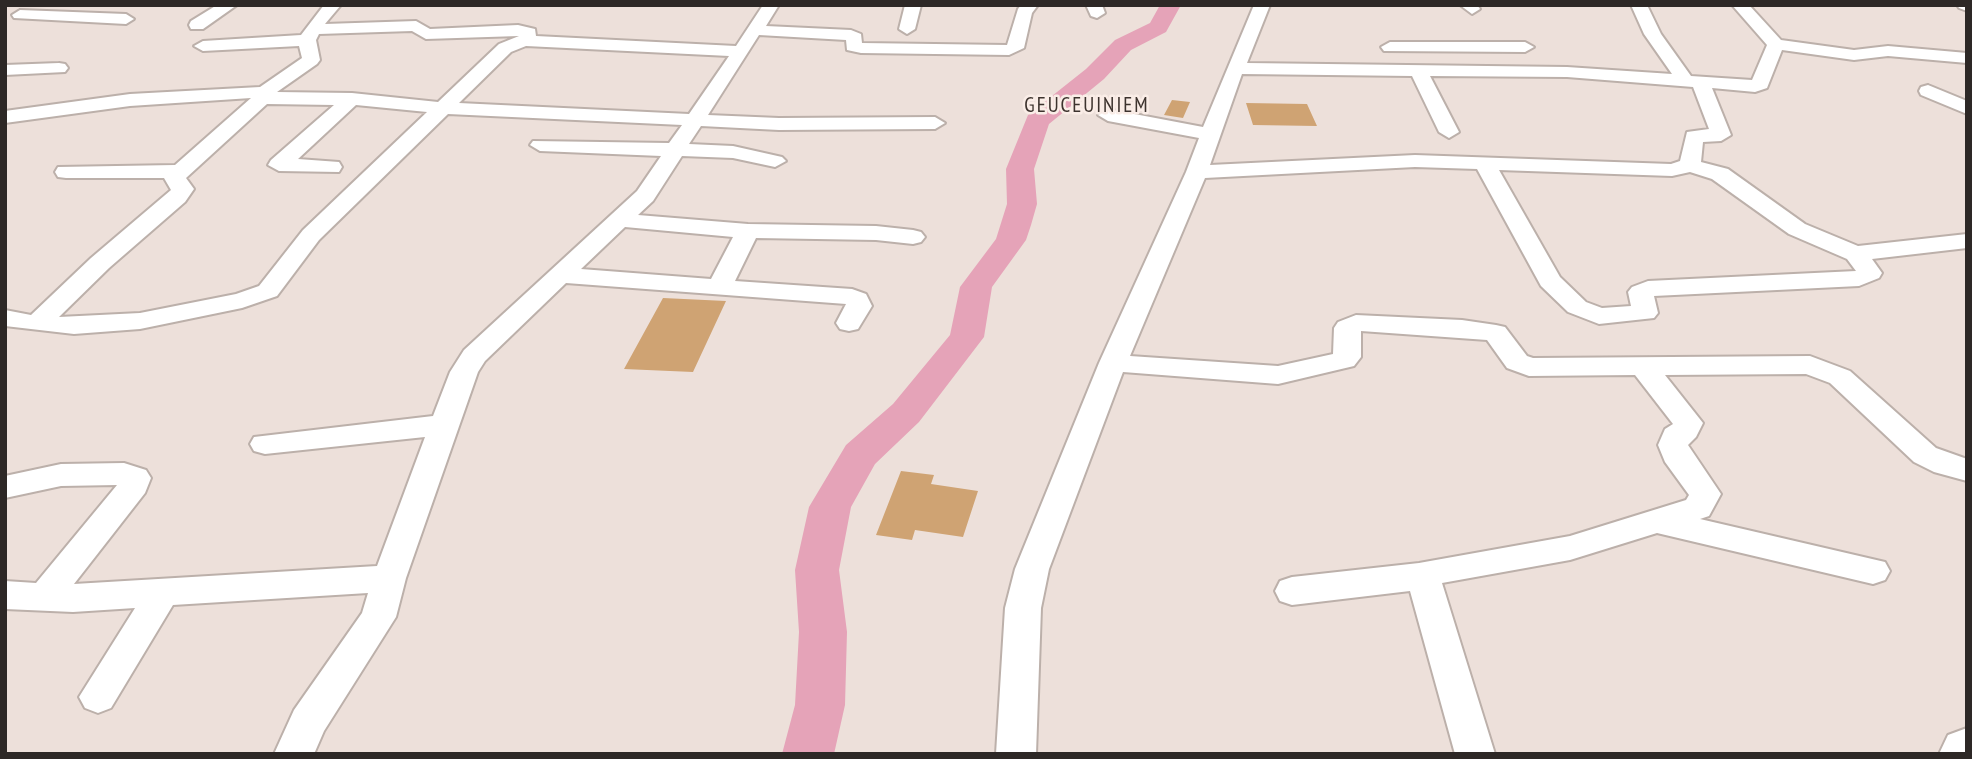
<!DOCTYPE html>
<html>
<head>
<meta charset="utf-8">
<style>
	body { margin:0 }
	#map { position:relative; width:1972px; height:759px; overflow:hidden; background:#ede0da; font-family:"PT Sans Narrow",sans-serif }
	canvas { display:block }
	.frame { position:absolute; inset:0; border:7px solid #2d2826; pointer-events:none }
</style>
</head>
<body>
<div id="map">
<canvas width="1972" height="759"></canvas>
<div class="frame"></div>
</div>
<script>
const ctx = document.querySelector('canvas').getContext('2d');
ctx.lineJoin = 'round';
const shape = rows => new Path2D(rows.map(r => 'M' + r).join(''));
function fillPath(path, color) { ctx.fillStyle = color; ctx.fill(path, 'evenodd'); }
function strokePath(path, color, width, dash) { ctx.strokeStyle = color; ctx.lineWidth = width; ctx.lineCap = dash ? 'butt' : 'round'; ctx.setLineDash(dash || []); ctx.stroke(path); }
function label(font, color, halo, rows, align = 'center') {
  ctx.font = font + ' "PT Sans Narrow",sans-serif'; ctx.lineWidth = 5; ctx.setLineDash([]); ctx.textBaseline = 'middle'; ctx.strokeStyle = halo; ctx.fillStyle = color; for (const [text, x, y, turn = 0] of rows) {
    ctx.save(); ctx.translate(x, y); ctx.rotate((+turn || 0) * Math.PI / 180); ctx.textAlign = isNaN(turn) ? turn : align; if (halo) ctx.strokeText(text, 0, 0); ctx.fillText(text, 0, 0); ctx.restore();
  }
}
fillPath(shape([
	[1160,5,1181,5,1166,32,1131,50,1104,79,1049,124,1034,169,1037,204,1031,225,1026,240,992,287,984,337,919,422,875,464,851,507,839,570,847,632,845,705,834,754,782,754,795,705,799,632,795,570,809,507,846,445,893,404,950,335,960,287,996,239,1007,204,1006,169,1028,115,1086,69,1115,40,1150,23,1160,5]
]), '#e5a3b8');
fillPath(shape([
	[1172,100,1190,102,1183,118,1164,115],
	[1246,103,1307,104,1317,126,1253,125],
	[663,298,726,301,693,372,624,369],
	[901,471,934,475,931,484,978,491,963,537,915,530,912,540,876,535]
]), '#cfa373');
const minor = shape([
	[217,5,237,5,203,29,191,29,189,25,191,21,217,5],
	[324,5,341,5,325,24,416,21,430,29,518,25,535,29,536,36,736,46,763,5,779,5,766,26,851,30,861,34,862,43,1007,45,1018,9,1021,5,1038,5,1032,13,1024,48,1009,55,861,53,847,50,846,40,759,35,708,115,779,118,935,117,945,123,935,129,779,130,701,126,689,144,733,146,782,157,786,161,775,167,733,158,682,156,653,201,638,215,748,224,876,226,913,230,921,232,925,237,921,242,913,244,876,240,756,238,735,281,852,289,866,294,872,306,858,329,849,331,840,329,836,323,846,304,566,283,485,361,478,372,406,578,396,617,324,731,314,754,274,754,294,710,362,613,368,593,173,605,111,708,98,713,85,708,79,697,135,608,73,612,5,609,5,581,36,583,117,485,61,486,5,498,5,476,61,464,124,463,146,470,151,478,145,493,74,584,377,566,425,437,265,454,254,451,250,444,254,437,433,416,450,372,464,350,637,191,661,156,540,151,530,145,533,141,669,143,682,125,448,114,319,240,277,296,242,308,140,329,74,334,5,326,5,310,31,315,91,258,171,190,164,178,66,178,58,177,55,172,58,167,175,165,251,98,130,106,5,123,5,111,130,94,260,87,302,58,299,46,203,51,194,46,203,41,301,35,324,5],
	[412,31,426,39,519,36,499,44,438,102,352,93,277,92,317,64,320,60,316,40,319,34,412,31],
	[526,46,729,56,689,114,459,103,511,52,526,46],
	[267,104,334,105,271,160,268,165,279,171,339,172,342,167,339,162,298,159,356,105,427,112,303,230,259,286,236,294,140,313,59,317,109,268,185,202,194,189,186,178,267,104],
	[625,227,733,237,711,279,581,269,625,227],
	[905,5,921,5,915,29,907,34,899,29,905,5],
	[1086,5,1102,5,1105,13,1097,18,1091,16,1086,5],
	[1254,5,1270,5,1247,63,1567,67,1672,74,1644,34,1631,5,1647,5,1661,34,1691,76,1752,80,1767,45,1732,5,1749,5,1781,40,1854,50,1888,46,1967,53,1967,63,1888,56,1854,60,1782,50,1767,88,1755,92,1712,88,1731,135,1721,141,1703,142,1701,162,1728,169,1805,224,1858,246,1967,234,1967,248,1872,259,1882,273,1879,278,1859,286,1654,296,1658,313,1654,318,1599,324,1568,312,1541,286,1477,169,1415,167,1205,178,1130,356,1278,366,1333,354,1334,328,1338,322,1356,315,1462,320,1496,325,1505,327,1527,356,1533,358,1810,356,1850,371,1936,448,1967,459,1967,481,1934,472,1914,462,1830,383,1806,374,1665,375,1703,423,1696,437,1688,445,1721,494,1709,516,1700,519,1885,562,1890,571,1885,580,1873,584,1657,533,1570,560,1442,583,1495,754,1455,754,1410,591,1292,605,1280,601,1275,591,1280,581,1292,577,1419,563,1570,536,1686,500,1689,495,1665,462,1658,445,1665,429,1673,424,1635,375,1529,376,1507,368,1487,340,1361,331,1361,357,1354,366,1278,384,1123,372,1049,569,1041,608,1036,754,996,754,1005,608,1015,569,1099,363,1186,172,1199,138,1108,121,1098,115,1108,109,1203,127,1254,5],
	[1242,74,1412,76,1439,132,1449,138,1459,132,1430,76,1567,77,1693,87,1709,129,1687,132,1680,161,1671,164,1415,155,1210,165,1242,74],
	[1499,170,1672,176,1690,172,1712,179,1789,234,1847,259,1856,271,1648,281,1632,287,1628,292,1631,306,1602,308,1586,302,1560,277,1499,170],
	[1460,5,1477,5,1480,9,1472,14,1460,5],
	[1957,5,1967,5,1967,11,1959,8,1957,5],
	[20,10,126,14,134,19,126,24,14,18,12,15,20,10],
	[1390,42,1525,42,1534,47,1525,52,1384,51,1381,47,1390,42],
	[59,63,65,64,68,68,65,72,5,75,5,65,59,63],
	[1928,85,1967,101,1967,114,1921,95,1919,91,1921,87,1928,85],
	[1967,728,1967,754,1939,754,1948,735,1967,728]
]);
strokePath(minor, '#bcb0aa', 4);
fillPath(minor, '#fff');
ctx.letterSpacing = '2px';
label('21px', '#3d332e', '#faede7', [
	["GEUCEUINIEM",1087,106]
]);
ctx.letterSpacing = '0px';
</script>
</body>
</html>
